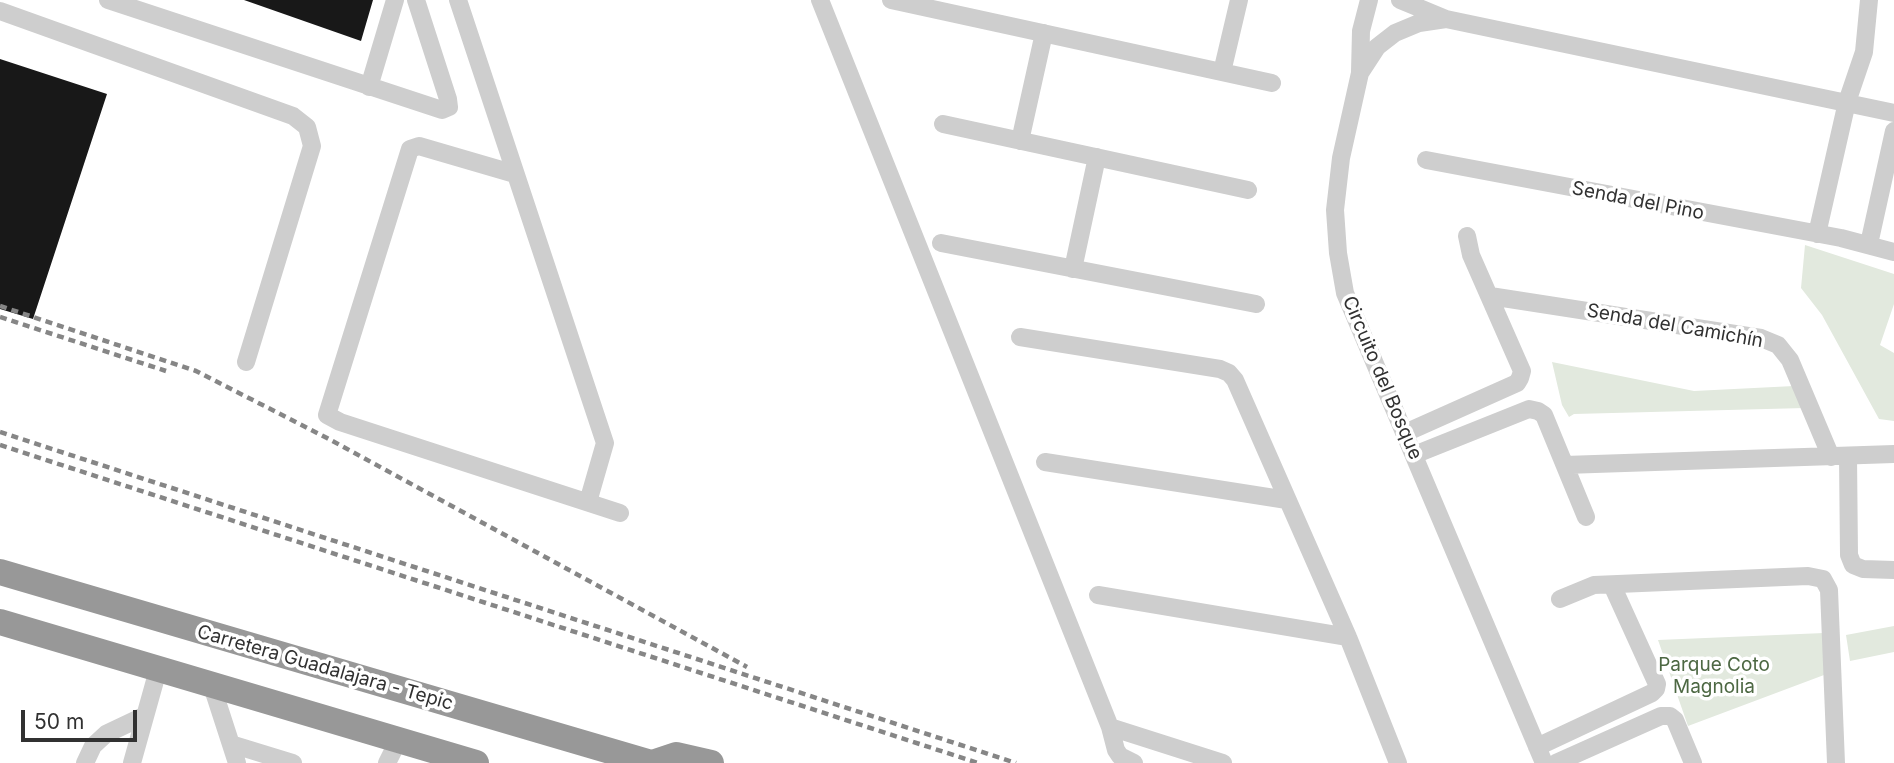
<!DOCTYPE html>
<html>
<head>
<meta charset="utf-8">
<style>
	body { margin:0 }
	#map { position:relative; width:1894px; height:763px; overflow:hidden; background:#fff; font-family:Inter,sans-serif }
	canvas { display:block }
	.scale { position:absolute; left:21px; top:710px; width:116px; height:32px; box-sizing:border-box; border:4px solid #313131; border-top:0; padding-left:9px; font-size:21px; line-height:24px; white-space:nowrap; color:#313131; -webkit-text-stroke:5px #fff; paint-order:stroke }
</style>
</head>
<body>
<div id="map">
<canvas width="1894" height="763"></canvas>
<div class="scale">50 m</div>
</div>
<script>
const ctx = document.querySelector('canvas').getContext('2d');
ctx.lineJoin = 'round';
function fillPath(path, color) { ctx.fillStyle = color; ctx.fill(path, 'evenodd'); }
const shape = rows => new Path2D(rows.map(r => 'M' + r).join(''));
function strokePath(path, color, width, dash) { ctx.strokeStyle = color; ctx.lineWidth = width; ctx.lineCap = dash ? 'butt' : 'round'; ctx.setLineDash(dash || []); ctx.stroke(path); }
function label(font, color, halo, rows, align = 'center') {
  ctx.font = font + ' Inter,sans-serif'; ctx.lineWidth = 7; ctx.setLineDash([]); ctx.textBaseline = 'middle'; ctx.strokeStyle = halo; ctx.fillStyle = color; for (const [text, x, y, turn = 0] of rows) {
    ctx.save(); ctx.translate(x, y); ctx.rotate((+turn || 0) * Math.PI / 180); ctx.textAlign = isNaN(turn) ? turn : align; if (halo) ctx.strokeText(text, 0, 0); ctx.fillText(text, 0, 0); ctx.restore();
  }
}
fillPath(shape([
	[1805,245,1894,274,1894,304,1880,345,1894,353,1894,421,1879,419,1822,315,1801,288],
	[1552,362,1694,391,1794,386,1805,408,1574,414,1569,417,1562,405],
	[1894,626,1894,652,1850,661,1846,635],
	[1824,633,1824,675,1688,726,1658,640]
]), '#e2e9de');
fillPath(shape([
	[244,0,373,0,361,41],
	[0,59,107,94,33,319,0,309]
]), '#181818');
strokePath(shape([
	[108,0,442,110,449,107,448,99,416,0],
	[458,0,605,443,588,502],
	[820,0,1110,727,1116,750,1120,756,1134,763],
	[891,0,1272,83],
	[1400,0,1446,19],
	[0,11,293,116,307,127,312,146,246,362],
	[1222,72,1239,0],
	[1360,72,1361,31,1369,0],
	[369,87,395,0],
	[943,124,1248,190],
	[1020,141,1044,33],
	[1426,160,1841,238,1894,252],
	[515,174,419,146,410,149,327,415,340,422,620,513],
	[1817,234,1847,102,1864,52,1869,0],
	[941,243,1256,304],
	[1869,244,1894,131],
	[1073,269,1097,157],
	[1490,296,1761,338,1778,345,1790,360,1831,457],
	[1020,337,1220,369,1229,373,1235,380,1348,637,1398,763],
	[1405,433,1517,383,1520,378,1522,371,1471,255,1467,236],
	[1414,455,1529,409,1538,411,1544,415,1586,517],
	[1848,456,1849,555,1853,565,1863,569,1894,570],
	[1045,462,1287,500],
	[1565,465,1894,454],
	[1098,595,1348,637],
	[1560,599,1594,585,1808,576,1823,579,1829,590,1836,763],
	[212,686,237,763],
	[1110,727,1223,763],
	[231,744,293,763],
	[1537,747,1652,693,1656,689,1657,684,1612,585],
	[85,763,93,746,106,734,144,716],
	[132,763,158,670],
	[387,763,398,741],
	[1544,763,1345,293,1338,253,1335,210,1341,158,1360,73,1377,47,1395,33,1419,23,1446,19,1894,113],
	[1556,763,1661,716,1670,716,1675,720,1693,763]
]), '#cecece', 18);
strokePath(shape([
	[0,572,651,763],
	[0,622,476,763],
	[652,763,676,755,711,763]
]), '#989898', 26);
strokePath(shape([
	[0,306,196,371,327,438,747,667],
	[0,317,166,371],
	[0,432,1016,763],
	[0,445,978,763]
]), '#868686', 4.5, [7, 5]);
label('19px', '#313131', '#fff', [
	["Senda del Pino",1638,201,11],
	["Senda del Camichín",1675,326,10],
	["Circuito del Bosque",1382,378,67],
	["Carretera Guadalajara - Tepic",325,668,16]
]);
label('19px', '#4d6843', '#fff', [
	["Parque Coto",1714,665],
	["Magnolia",1714,687]
]);
</script>
</body>
</html>
